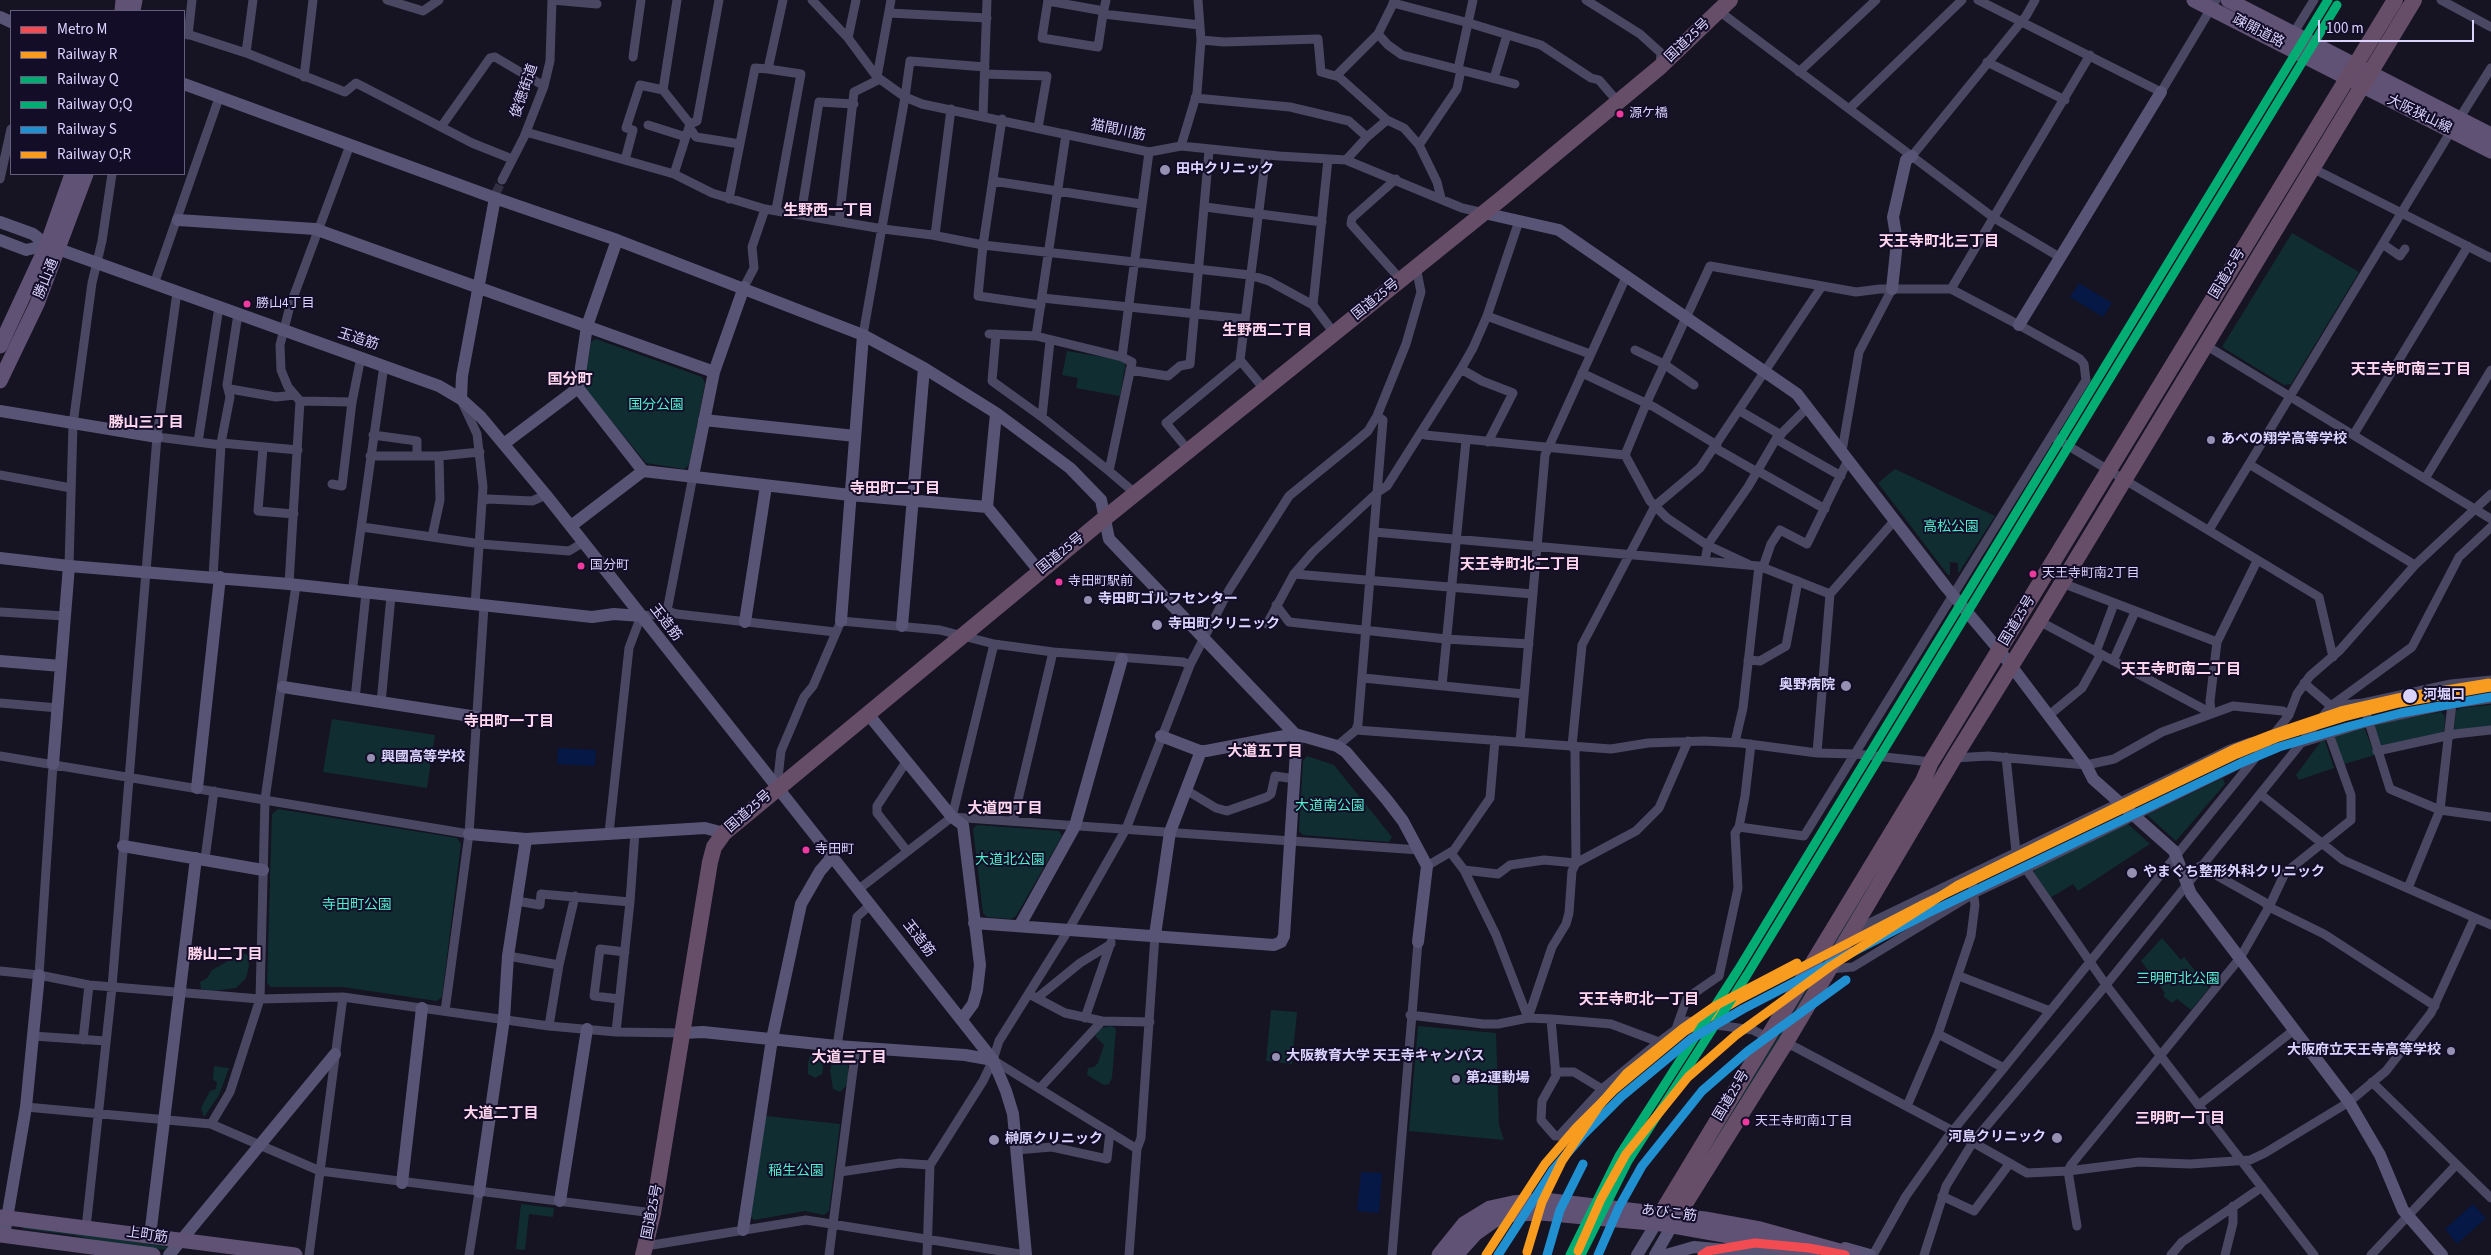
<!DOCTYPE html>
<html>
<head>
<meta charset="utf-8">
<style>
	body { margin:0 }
	#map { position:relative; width:2491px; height:1255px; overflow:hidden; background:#161322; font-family:"Source Sans 3",sans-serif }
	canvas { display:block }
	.legend { position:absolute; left:10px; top:10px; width:175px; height:165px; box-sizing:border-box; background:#130d28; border:1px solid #635d7e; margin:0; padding:6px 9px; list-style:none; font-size:15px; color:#dbd4ff }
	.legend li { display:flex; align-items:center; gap:10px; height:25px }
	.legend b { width:25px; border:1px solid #635d7e }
	.scale { position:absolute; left:2318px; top:20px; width:156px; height:22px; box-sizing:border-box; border:2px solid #dbd4ff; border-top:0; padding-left:6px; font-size:15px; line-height:18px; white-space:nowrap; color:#dbd4ff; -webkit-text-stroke:4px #130d28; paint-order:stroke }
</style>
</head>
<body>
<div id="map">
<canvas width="2491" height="1255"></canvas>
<ul class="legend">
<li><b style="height:6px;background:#f24c52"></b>Metro M</li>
<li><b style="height:6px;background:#f79c1f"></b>Railway R</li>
<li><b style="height:6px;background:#02ad73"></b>Railway Q</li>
<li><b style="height:6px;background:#02ad73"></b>Railway O;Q</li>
<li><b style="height:6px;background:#2090d1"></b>Railway S</li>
<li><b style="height:6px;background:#f79c1f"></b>Railway O;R</li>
</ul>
<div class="scale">100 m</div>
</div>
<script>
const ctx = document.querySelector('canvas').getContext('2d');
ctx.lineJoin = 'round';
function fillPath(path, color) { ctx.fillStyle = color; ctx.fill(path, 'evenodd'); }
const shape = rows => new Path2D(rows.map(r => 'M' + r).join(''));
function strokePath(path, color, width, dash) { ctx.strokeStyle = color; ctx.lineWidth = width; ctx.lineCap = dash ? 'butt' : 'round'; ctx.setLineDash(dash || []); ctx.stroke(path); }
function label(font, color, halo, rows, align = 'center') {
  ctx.font = font + ' "Source Sans 3","Noto Sans JP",sans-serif'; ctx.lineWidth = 4; ctx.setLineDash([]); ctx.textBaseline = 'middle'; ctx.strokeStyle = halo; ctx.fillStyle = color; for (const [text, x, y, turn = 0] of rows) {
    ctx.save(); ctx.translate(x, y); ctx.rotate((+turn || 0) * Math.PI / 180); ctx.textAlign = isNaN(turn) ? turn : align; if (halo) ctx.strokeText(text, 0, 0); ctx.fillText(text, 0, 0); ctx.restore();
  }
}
fillPath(shape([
	[2292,233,2359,272,2291,384,2284,385,2222,347],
	[596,339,702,377,705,383,689,465,684,469,646,463,584,387,591,342],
	[1067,351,1126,361,1120,396,1076,388,1078,378,1062,375],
	[1895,469,1995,516,1958,574,1958,563,1950,562,1950,575,1948,575,1878,483],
	[2491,705,2491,727,2454,731,2456,711,2460,708],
	[2441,712,2445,716,2444,736,2381,747,2373,726,2374,724],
	[332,719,435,735,427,788,323,772],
	[2364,727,2375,755,2341,765,2333,737],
	[2322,740,2325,741,2334,768,2299,780,2296,775],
	[1949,750,1793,1019,1692,1177,1790,1017],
	[1307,756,1334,765,1392,837,1389,842,1303,835,1299,831,1303,761],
	[2223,778,2225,784,2176,841,2147,815],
	[278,809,457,838,461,844,442,997,437,1001,343,987,271,987,267,983,272,814],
	[2127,823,2150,844,2078,891,2073,884,2050,898,2034,873,2035,868],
	[977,825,1059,831,1062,836,1016,916,1011,919,987,917,983,913,973,829],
	[2162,938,2181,960,2184,957,2209,988,2191,1010,2177,999,2172,1003,2163,996,2165,993,2141,961],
	[243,953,248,955,249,966,246,978,236,988,212,991,201,989,200,982,207,978,212,970],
	[1271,1010,1297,1012,1292,1064,1266,1061],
	[1112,1026,1116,1029,1112,1078,1109,1084,1104,1085,1087,1075,1088,1068,1094,1067,1098,1063,1104,1045,1095,1036,1100,1028],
	[1418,1026,1496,1033,1499,1125,1504,1140,1409,1131],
	[815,1053,823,1058,823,1068,822,1074,815,1078,808,1074,808,1064,810,1055],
	[839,1058,846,1060,848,1067,848,1084,840,1092,833,1089,830,1070,833,1059],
	[214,1066,229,1068,219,1095,204,1117,201,1108,210,1091,216,1089,217,1082,213,1080],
	[766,1116,840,1124,829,1211,824,1215,805,1211,754,1220,750,1216],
	[521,1204,554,1208,553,1217,529,1214,525,1250,516,1249],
	[24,1226,76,1233,169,1247,167,1250,113,1244,72,1235,23,1229]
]), '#102e31');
fillPath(shape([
	[2079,283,2112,303,2103,317,2070,297],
	[558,748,596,750,595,766,557,764],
	[1361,1172,1382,1173,1379,1213,1357,1211],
	[2473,1204,2486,1218,2457,1244,2445,1229]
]), '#061845');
strokePath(shape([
	[496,193,502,180]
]), '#343043', 9, [9, 4.5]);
strokePath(shape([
	[387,0,423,11,439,0],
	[552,0,597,4],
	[677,0,663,90,690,124],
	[812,0,848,38,877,77,905,97,922,104,1149,152,1181,146,1279,156,1346,160,1462,208,1484,213],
	[1048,0,1042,38,1098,47,1103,14],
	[1106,0,1103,14,1200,25],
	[1586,0,1640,34,1661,53,1660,66],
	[1978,0,2161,92,2216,0],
	[2441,0,2491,27],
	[1048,1,1104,11],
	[1393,3,1469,23,1541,45,1591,78,1599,80,1618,102],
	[1719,11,1994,218,2061,258],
	[889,13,987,18],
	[184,33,249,54,345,92,356,83,472,143,512,159],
	[1378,34,1388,45,1402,55,1515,84],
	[2293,34,2314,0],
	[188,35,192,0],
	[848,38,856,0],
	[1201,40,1224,42,1318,39,1321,72,1339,77,1387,120,1404,128,1419,145,1437,182,1441,198],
	[246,53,253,0],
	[633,57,641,0],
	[1987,62,2065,100],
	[1458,69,1473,0],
	[1799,72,1876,0],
	[985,74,1047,76,1038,128],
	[1336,76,1378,34,1395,0],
	[304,77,313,0],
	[877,77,891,0],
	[1494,78,1507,35],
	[1195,98,1290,107,1349,121,1367,137],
	[1849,109,1962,0],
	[983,115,987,0],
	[1002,119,983,245,978,296,1041,305],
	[2459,119,2491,68],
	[648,125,686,137],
	[441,127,490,58,495,57,544,86],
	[689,127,696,137,740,144],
	[526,132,674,174,712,193,765,209,883,229,932,235,983,245,1250,275,1269,281,1313,305,1334,333],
	[1066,134,1036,336,1122,357,1132,362,1109,471,1136,494],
	[1419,145,1457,89,1461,70],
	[1181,146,1197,93,1201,40,1198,0],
	[1912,156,2026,16,2035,0],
	[625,160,633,130,626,128,640,85,663,90],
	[1346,160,1367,137,1387,120],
	[2314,169,2491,258],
	[674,174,690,124,697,121,719,0],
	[0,179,11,129],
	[1396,179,1352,218,1351,224,1401,280],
	[502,180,524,137,544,86,550,61,552,0],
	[993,181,1141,204],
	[729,199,755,68,768,69],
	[1205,207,1322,222],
	[776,210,801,74,768,69,783,0],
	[801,215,819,102,854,104],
	[839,221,854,92,880,79],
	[935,235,951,109],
	[2384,245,2400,256,2405,249],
	[154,284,219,98],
	[744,287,754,268,752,247,765,209],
	[1951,289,2090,55],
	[1042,298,1245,319],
	[1313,305,1328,159],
	[238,314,227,385,230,397,221,443,298,450],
	[1487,316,1590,354],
	[989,334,1036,336],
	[996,334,992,381,1042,417],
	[863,335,905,97,910,61,985,67],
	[1050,341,1042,417,1109,471],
	[2207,346,2491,519],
	[1635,350,1664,364,1694,385],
	[1122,357,1149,152],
	[1461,369,1482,381,1513,393,1488,442],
	[1130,370,1168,376,1180,366,1190,364,1209,151],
	[1582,373,1654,407,1717,445],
	[230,389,276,397,295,395],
	[1265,390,1240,360,1266,155],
	[300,401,352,402,361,357],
	[463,404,477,434,483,487,475,605],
	[1740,411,1781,435],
	[1421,432,1425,435,1625,455],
	[2354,434,2468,246],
	[373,435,417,441,417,456],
	[2052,436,2319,597,2333,657],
	[157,437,221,445,213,577],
	[1776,439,1841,476],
	[198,442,219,307],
	[263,447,258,511,294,514],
	[1715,448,1757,472],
	[1189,451,1166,423,1241,361],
	[1842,451,1859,352,1892,289],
	[370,456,439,456,440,500,432,537],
	[439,456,480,452],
	[2249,464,2415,565],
	[1758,471,1825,509],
	[0,475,71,488],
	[2426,477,2491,370],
	[332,484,342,486,352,402],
	[483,501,488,499,532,501,546,495],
	[362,527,481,544,569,551,584,542],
	[2209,530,2451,131],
	[1374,532,1759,566,1830,594],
	[1705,561,1708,544,1748,487,1776,439,1808,407],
	[69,566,73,424,92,283,102,241,112,174],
	[1763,567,1771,544,1780,530,1807,544,1848,460],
	[1294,574,1533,594],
	[2062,583,2217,642],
	[289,584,300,401,288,387,281,370,280,345,290,306,350,145],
	[352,592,384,365],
	[1276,605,1289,622,1446,639,1529,644],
	[667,611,677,614,835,632],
	[0,612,65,616],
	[2039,621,2211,713,2210,701,2217,642,2257,561],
	[1267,624,1294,574,1313,552,1378,492,1387,486,1461,369,1473,348,1487,316,1519,221],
	[2096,652,2114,604],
	[1748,660,1760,661,1786,646,1798,581],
	[2113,661,2135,612],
	[1363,678,1524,694],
	[2304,683,2331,706,2363,703,2451,684,2491,680],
	[1442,686,1466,440],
	[355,699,366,593],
	[0,703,58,708],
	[381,703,391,596],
	[2363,703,2390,789,2440,810,2491,817],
	[2048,716,2082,688,2101,654],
	[1356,730,1611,749,1648,743,1704,741,1741,743,1817,753,1856,754,1931,762],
	[1520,742,1545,455,1627,275],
	[1735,742,1743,708,1759,566],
	[2301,743,2368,722,2452,704,2491,699],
	[1337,746,1356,730,1358,724,1383,420,1377,416],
	[2377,751,2455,734,2491,730],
	[1817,753,1830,594,1895,520],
	[0,756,469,834],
	[2006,757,2016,852],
	[1954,758,1988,756,2086,765,2114,759,2162,732,2233,706,2283,711,2289,715],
	[906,762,877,806,877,813,907,851],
	[2252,762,2240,764,2026,869,2106,985,2314,1255],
	[777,787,781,751,804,697,813,686,841,621,940,630,994,644,1053,652,1183,662,1190,665],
	[1186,790,1216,808,1227,811,1267,797,1271,794,1275,776,1295,779],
	[2260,794,2343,860,2491,925],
	[952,817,994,644],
	[1013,821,1053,652],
	[1739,827,1804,836,2086,380,2084,364,2080,359,2019,325,1951,289,1880,289,1856,292,1710,266,1646,404,1625,455,1650,501,1667,518,1707,545,1750,565],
	[609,833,629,648,641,616,663,614,667,611,693,476],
	[1451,853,1464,870,1496,935,1528,1018,1551,1019,1576,1021,1611,1024,1659,1042,1602,1089,1559,1136,1555,1136,1541,1120,1542,1101,1556,1076,1551,1019],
	[205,859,214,791],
	[1427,866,1454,850,1490,798,1495,740],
	[2200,866,2264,902,2269,907,2324,934,2435,1006],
	[1464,870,1498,874,1510,865,1544,860,1576,863,1636,831,1659,808,1688,741],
	[2408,888,2440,810,2452,704],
	[859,889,952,817,1419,850],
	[517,901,540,905,541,894,630,902],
	[1855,930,2230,749,2250,742,2270,740],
	[508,956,559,965],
	[1830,969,1853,967,1973,894,2026,869],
	[0,971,39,975,89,985,260,999,343,997,549,1026,616,1032,683,1033],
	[39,975,53,764],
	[1959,976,2050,1011],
	[1029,994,1065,1013,1102,1021,1150,1022],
	[1037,998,1080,963,1111,944],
	[619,999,594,996,600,949,625,952],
	[445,1011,469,834,484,606],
	[1410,1015,1483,1024,1498,1024,1528,1018,1552,947,1566,924,1569,913,1572,871,1576,863,1575,751,1572,746,1582,645,1655,506,1700,468,1822,286],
	[1085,1018,1111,942],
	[549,1026,559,965,575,896],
	[1677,1026,1687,998,1719,976,1738,888,1735,833,1739,827,1745,796,1751,744],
	[616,1032,630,902,635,832],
	[1938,1034,2004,1068],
	[33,1036,106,1041],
	[83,1040,89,985],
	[1659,1042,1687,1021,1753,1030,1768,1038],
	[1785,1044,1795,1047,1953,1131,2027,1173,2068,1171,2139,1162,2190,1164,2250,1160,2265,1153,2349,1102,2386,1071,2431,1013,2474,919],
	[837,1046,857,917,871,904],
	[993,1060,1137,1149],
	[1555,1072,1574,1072,1602,1089],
	[2372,1082,2491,1198],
	[1040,1088,1102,1021],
	[2200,1104,2294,1030],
	[1907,1106,1938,1034,1971,936,1975,905,1971,874],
	[26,1107,211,1124,320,1171,653,1213],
	[211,1124,230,1092,260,999,265,799,296,585],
	[1016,1150,1052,1147,1107,1159,1110,1132],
	[840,1172,900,1163,930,1165],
	[1942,1196,1974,1211,2010,1163],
	[2077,1226,2068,1171,2071,1165,2240,958,2269,907,2285,873,2351,820,2351,795,2329,734],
	[86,1228,112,987,157,437,177,292],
	[646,1246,806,1220,1026,1255],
	[309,1255,343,997],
	[469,1255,479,1192],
	[829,1255,856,1047],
	[927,1255,930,1165,983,1081,993,1060,999,1041,1069,929,1126,829,1190,665,1229,590,1289,496,1354,443,1368,431,1377,416,1406,344,1421,292,1416,267],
	[1129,1255,1137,1149,1141,1138,1155,935],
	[1392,1255,1418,942],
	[1873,1255,1906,1196,1947,1138,2252,762,2289,715,2297,694,2310,676,2340,650,2415,565,2491,494],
	[1924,1255,1946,1186,1973,1142,2106,985,2331,706,2412,647,2459,557,2491,527],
	[2171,1255,2182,1242,2262,1187],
	[2225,1255,2233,1223,2233,1206],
	[2371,1255,2456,1165]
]), '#4a4763', 9);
strokePath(shape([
	[0,17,11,22],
	[184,84,495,198,617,240,863,335,924,368,996,413,1070,468,1101,500,1109,539,1295,734,1337,746,1346,752,1387,800,1403,821,1427,866,1418,942],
	[1484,213,1559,230,1797,394,1946,587,2000,651,2086,765,2093,779,2174,851,2191,894,2349,1102,2380,1155,2403,1210,2442,1255],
	[178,220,315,229,714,372],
	[0,222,33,234,47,245,439,386,461,399,481,417,546,495,993,1060,1006,1091,1013,1114,1026,1255],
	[0,240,26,250,47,245],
	[1892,289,1897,242,1893,217,1906,160,1912,156],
	[2019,325,2161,92],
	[578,388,643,471],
	[461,399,462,376,495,198],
	[0,411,157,437],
	[704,420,855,436],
	[505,443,578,388,587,326,617,240],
	[693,476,714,372,744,287],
	[987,507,996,413],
	[571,526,643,471,850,495,987,507,1040,572],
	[0,558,69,566,289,584,592,617,614,614,641,616],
	[841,621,863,335],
	[745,622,766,486],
	[902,626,924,368],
	[0,661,61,666],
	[283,687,477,717],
	[868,714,952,817,963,825,980,965,977,990,973,1004,962,1019],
	[1161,736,1200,751,1206,751,1295,734],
	[53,764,69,566],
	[197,788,220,577],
	[469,834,526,839,705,828,724,833],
	[123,846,263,870],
	[974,923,1274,945,1281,942,1284,936,1297,736],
	[1020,925,1075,826,1122,659],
	[1155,935,1170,832,1201,751],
	[683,1033,703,1032,837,1046,965,1055,993,1060],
	[402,1183,422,1008],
	[479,1192,504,1019,508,956,526,839],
	[560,1201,587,1029],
	[743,1230,772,1039,801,904,820,871,833,856],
	[4,1236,26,1107,39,975],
	[150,1236,196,858],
	[1845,1248,1870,1255],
	[169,1255,335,1054],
	[1637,1255,1660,1217],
	[1655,1255,1676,1219],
	[1666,1255,1694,1247,1782,1255]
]), '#585475', 12);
strokePath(shape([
	[2194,0,2491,151],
	[2228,0,2491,135],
	[122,11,123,0],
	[133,11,135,0],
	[0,346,47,245,72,174],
	[0,381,37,304,86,174],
	[0,1217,295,1255],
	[0,1235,153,1255]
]), '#605274', 15);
strokePath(shape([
	[1681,1210,1785,1044,1954,758,2039,621,2414,0],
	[1659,1217,1923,781,1931,762,2395,0],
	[643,1255,653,1213,710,862,714,847,724,833,1105,518,1501,199,1660,67,1730,0]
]), '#664e69', 16);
strokePath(shape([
	[1439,1255,1464,1224,1490,1208,1513,1203,1544,1200,1705,1219,1760,1229,1854,1255],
	[1456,1255,1476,1233,1493,1221,1514,1214,1541,1213,1662,1224,1757,1241,1812,1255]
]), '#605274', 15);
strokePath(shape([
	[1486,1255,1545,1164,1576,1128,1614,1090,1685,1031,1738,1000,1924,904,2237,754,2276,738,2344,717,2399,703,2491,687]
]), '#f79c1f', 9);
strokePath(shape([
	[1570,1255,1619,1156,1738,970,2328,0]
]), '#02ad73', 9);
strokePath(shape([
	[1581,1255,1628,1161,1747,975,2337,5]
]), '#02ad73', 9);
strokePath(shape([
	[1498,1255,1553,1170,1583,1135,1621,1097,1691,1039,1743,1009,1928,913,2241,763,2279,747,2347,727,2401,713,2491,697],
	[1547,1255,1560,1210,1583,1164],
	[1598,1255,1619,1207,1642,1166,1702,1091,1748,1051,1846,980]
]), '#2090d1', 9);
strokePath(shape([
	[1578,1251,1601,1199,1626,1154,1688,1077,1736,1035,1831,966,1958,885,2234,749,2273,734,2341,711,2398,698,2489,683],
	[1527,1252,1542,1202,1562,1161,1599,1106,1627,1073,1682,1029,1715,1006,1797,963]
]), '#f79c1f', 9);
strokePath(shape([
	[1702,1255,1708,1251,1755,1243,1809,1248,1845,1255]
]), '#f24c52', 9);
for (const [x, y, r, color] of [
	[1620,114,4.5,"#f13a9d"],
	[1165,170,6,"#9690b2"],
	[247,304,4.5,"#f13a9d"],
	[2211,440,5,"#9690b2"],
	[581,566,4.5,"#f13a9d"],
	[2033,574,4.5,"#f13a9d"],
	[1059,582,4.5,"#f13a9d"],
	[1088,600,5,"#9690b2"],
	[1157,625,6,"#9690b2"],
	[1846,686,6,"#9690b2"],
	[2410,696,8,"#dbd4ff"],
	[371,758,5,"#9690b2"],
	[806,850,4.5,"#f13a9d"],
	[2132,873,6,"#9690b2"],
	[2451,1051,5,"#9690b2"],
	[1276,1057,5,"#9690b2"],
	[1456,1079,5,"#9690b2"],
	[1746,1122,4.5,"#f13a9d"],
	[2057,1138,6,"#9690b2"],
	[994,1140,6,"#9690b2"]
]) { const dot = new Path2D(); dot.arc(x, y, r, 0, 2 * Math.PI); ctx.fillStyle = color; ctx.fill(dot); strokePath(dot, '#130d28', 2); }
label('13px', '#dbd4ff', '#130d28', [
	["源ケ橋",1629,114],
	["勝山4丁目",256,304],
	["国分町",590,566],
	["天王寺町南2丁目",2042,574],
	["寺田町駅前",1068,582],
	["寺田町",815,850],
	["天王寺町南1丁目",1755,1122]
], 'left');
label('14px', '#dbd4ff', '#130d28', [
	["疎開道路",2258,32,27],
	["国道25号",1688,41,-44],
	["俊徳街道",525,91,-71],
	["大阪狭山線",2419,115,26],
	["猫間川筋",1118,131,12],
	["国道25号",2228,274,-59],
	["勝山通",47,279,-68],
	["国道25号",1376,300,-39],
	["玉造筋",358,340,18],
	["国道25号",1061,554,-39],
	["国道25号",2018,621,-59],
	["玉造筋",665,623,52],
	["国道25号",749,812,-41],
	["玉造筋",918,939,52],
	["国道25号",1732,1096,-59],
	["国道25号",653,1212,-79],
	["あびこ筋",1669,1214,7],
	["上町筋",147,1236,8]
]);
label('bold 14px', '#dbd4ff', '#130d28', [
	["田中クリニック",1176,170],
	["あべの翔学高等学校",2221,440],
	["寺田町ゴルフセンター",1098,600],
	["寺田町クリニック",1168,625],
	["奥野病院",1835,686,"right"],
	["興國高等学校",381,758],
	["やまぐち整形外科クリニック",2143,873],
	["大阪府立天王寺高等学校",2441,1051,"right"],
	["大阪教育大学 天王寺キャンパス",1286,1057],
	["第2運動場",1466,1079],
	["河島クリニック",2046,1138,"right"],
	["榊原クリニック",1005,1140]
], 'left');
label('14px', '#52eccf', '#130d28', [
	["国分公園",656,406],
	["高松公園",1951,528],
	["大道南公園",1330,807],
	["大道北公園",1010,861],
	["寺田町公園",357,906],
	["三明町北公園",2178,980],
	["稲生公園",796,1172]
]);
label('bold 14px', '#dbd4ff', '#130d28', [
	["河堀口",2423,696]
], 'left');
label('bold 15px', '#ffd6ed', '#130d28', [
	["生野西一丁目",828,212],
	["天王寺町北三丁目",1939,243],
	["生野西二丁目",1267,332],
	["天王寺町南三丁目",2411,371],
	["国分町",570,381],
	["勝山三丁目",146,424],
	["寺田町二丁目",895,490],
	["天王寺町北二丁目",1520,566],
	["天王寺町南二丁目",2181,671],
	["寺田町一丁目",509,723],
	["大道五丁目",1265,753],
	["大道四丁目",1005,810],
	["勝山二丁目",225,956],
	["天王寺町北一丁目",1639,1001],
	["大道三丁目",849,1059],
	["大道二丁目",501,1115],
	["三明町一丁目",2180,1120]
]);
</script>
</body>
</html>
